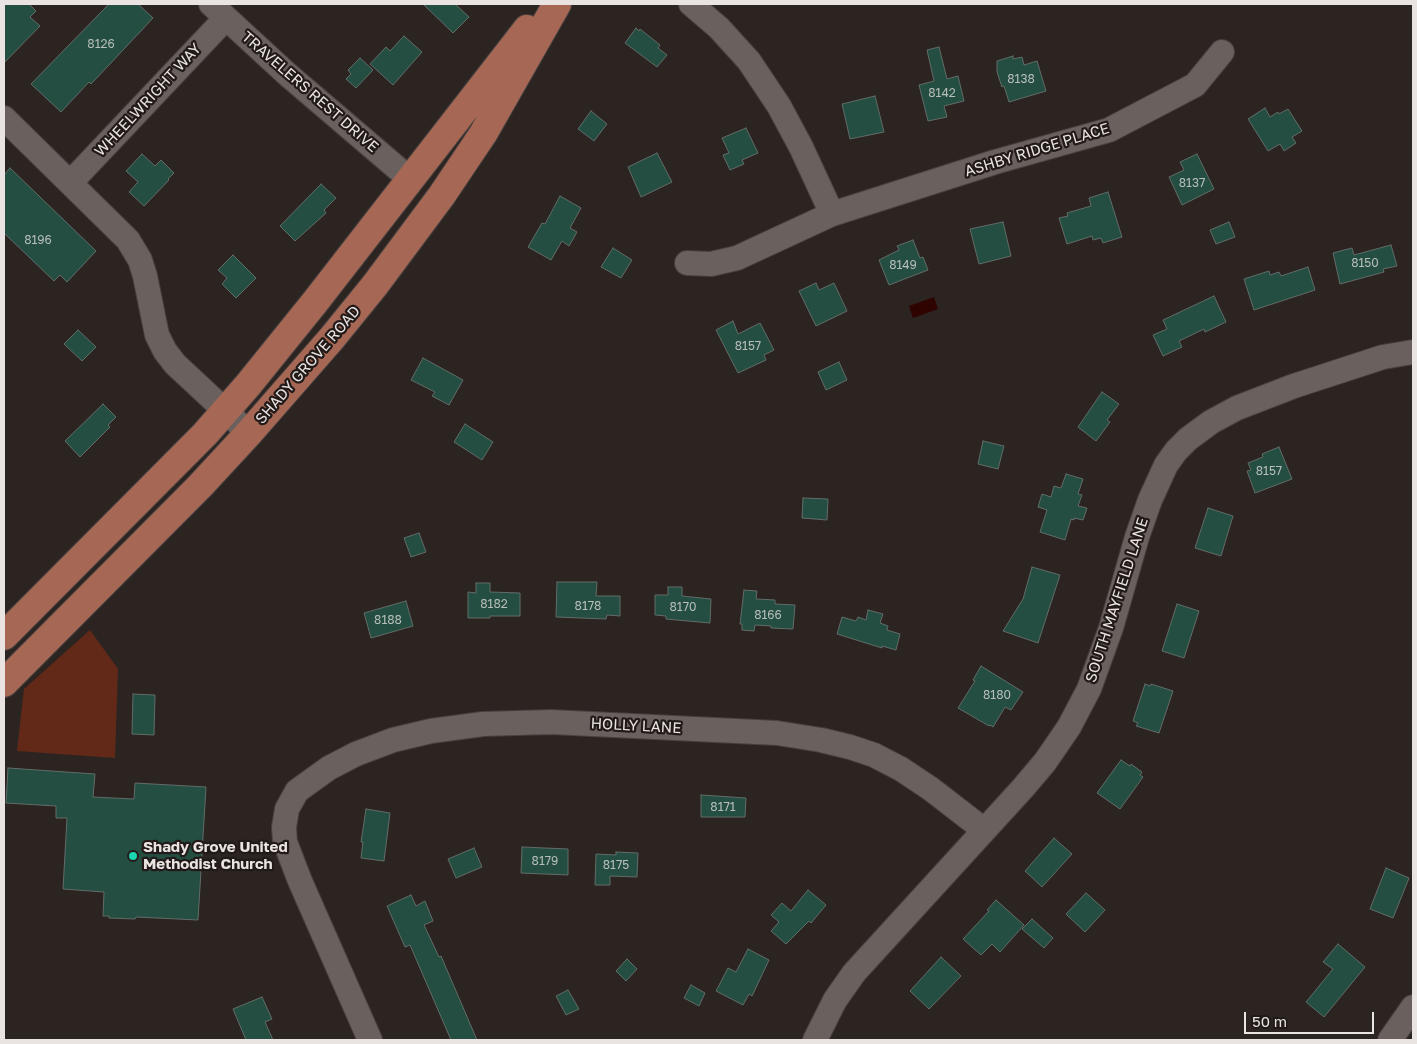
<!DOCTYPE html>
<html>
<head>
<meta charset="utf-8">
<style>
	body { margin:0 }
	#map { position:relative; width:1417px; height:1044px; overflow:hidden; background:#2c2421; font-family:"Golos Text",sans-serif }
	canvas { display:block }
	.frame { position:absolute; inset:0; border:5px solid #e9e3e2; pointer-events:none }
	.scale { position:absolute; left:1244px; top:1012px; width:130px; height:22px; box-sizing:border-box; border:2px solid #e9e3e2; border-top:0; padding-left:6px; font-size:15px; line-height:18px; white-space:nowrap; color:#e9e3e2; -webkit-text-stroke:4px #221a18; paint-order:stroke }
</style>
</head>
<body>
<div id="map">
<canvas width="1417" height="1044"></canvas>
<div class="frame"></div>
<div class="scale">50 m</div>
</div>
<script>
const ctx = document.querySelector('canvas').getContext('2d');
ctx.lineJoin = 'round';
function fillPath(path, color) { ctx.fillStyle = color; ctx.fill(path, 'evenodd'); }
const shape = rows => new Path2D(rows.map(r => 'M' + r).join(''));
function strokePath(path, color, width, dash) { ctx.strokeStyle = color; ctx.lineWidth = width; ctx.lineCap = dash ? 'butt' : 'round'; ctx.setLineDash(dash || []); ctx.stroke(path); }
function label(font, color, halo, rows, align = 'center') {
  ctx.font = font + ' "Golos Text",sans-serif'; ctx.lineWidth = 4.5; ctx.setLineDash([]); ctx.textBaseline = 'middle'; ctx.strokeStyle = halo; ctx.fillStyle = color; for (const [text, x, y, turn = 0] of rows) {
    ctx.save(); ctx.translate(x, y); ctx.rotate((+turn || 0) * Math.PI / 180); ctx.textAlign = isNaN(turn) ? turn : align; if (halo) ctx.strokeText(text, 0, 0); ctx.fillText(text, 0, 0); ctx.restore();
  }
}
fillPath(shape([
	[90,630,118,669,115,758,17,751,24,689]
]), '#632918');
fillPath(shape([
	[934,297,938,309,913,318,909,306]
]), '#2f0300');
const building = shape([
	[4,4,29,4,36,11,30,17,40,26,4,63,4,4],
	[109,4,138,4,153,18,109,65,91,84,89,82,61,112,31,84,109,4],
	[423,4,455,4,469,17,453,33,423,4],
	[636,28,639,31,640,29,660,45,658,48,667,55,657,67,625,43,636,28],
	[404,36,422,52,393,85,370,64,386,47,390,51,404,36],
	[939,47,947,79,958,76,964,101,944,106,947,117,928,121,919,85,934,81,927,50,939,47],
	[1013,56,1013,59,1022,57,1024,65,1037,61,1046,91,1009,102,1004,86,1002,87,997,72,997,61,1013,56],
	[360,58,373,70,356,88,346,79,351,74,348,70,360,58],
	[875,96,884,132,850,139,842,104,875,96],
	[1265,108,1270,117,1278,112,1279,114,1288,109,1302,131,1292,137,1296,143,1284,151,1280,144,1268,151,1248,119,1265,108],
	[591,111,607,124,594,141,578,129,591,111],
	[746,128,758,153,742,160,744,164,730,170,723,155,729,153,722,138,746,128],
	[657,153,672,182,641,197,628,167,657,153],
	[142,154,155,166,161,160,174,173,168,179,169,180,144,206,129,192,138,182,126,171,142,154],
	[1197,154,1214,189,1182,205,1169,177,1184,170,1180,162,1197,154],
	[10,168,96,251,67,282,60,275,54,281,4,233,4,175,10,168],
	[321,184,336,198,324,210,326,213,295,241,280,226,321,184],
	[1108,192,1122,237,1103,243,1101,238,1093,240,1092,236,1067,244,1059,218,1068,216,1067,213,1091,206,1089,198,1108,192],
	[560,196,581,208,570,228,577,232,569,246,562,241,551,260,528,247,542,223,545,224,560,196],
	[1003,222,1011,256,979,264,970,229,1003,222],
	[1229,222,1235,237,1216,244,1210,230,1229,222],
	[913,240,920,258,923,257,928,270,889,285,879,260,899,250,897,246,913,240],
	[1391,245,1397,266,1383,269,1384,272,1340,284,1333,253,1352,248,1354,255,1391,245],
	[613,248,632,260,621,278,601,267,613,248],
	[233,255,256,278,236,298,222,284,227,278,218,270,233,255],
	[1308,267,1315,290,1254,310,1244,279,1269,271,1270,275,1279,272,1281,276,1308,267],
	[816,283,819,290,834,283,847,311,816,326,799,291,816,283],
	[1214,296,1226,322,1205,332,1204,329,1179,341,1182,347,1163,356,1153,335,1167,329,1163,320,1214,296],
	[733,321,738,334,760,323,774,350,764,355,766,360,738,373,716,330,733,321],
	[78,330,96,347,82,361,64,344,78,330],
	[423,358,463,380,449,405,432,396,435,392,411,380,423,358],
	[839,362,847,380,826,390,818,372,839,362],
	[1102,392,1119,404,1107,420,1110,422,1096,441,1078,427,1102,392],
	[103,404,116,417,108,425,110,427,80,457,65,441,103,404],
	[465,424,493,442,482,460,454,442,465,424],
	[983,441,1004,446,998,469,978,464,983,441],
	[1279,447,1292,479,1255,493,1247,471,1251,470,1248,463,1263,457,1262,454,1279,447],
	[1066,474,1083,479,1078,494,1082,495,1078,506,1087,508,1083,520,1074,518,1074,520,1071,519,1065,540,1040,532,1047,510,1038,507,1042,494,1051,497,1054,486,1061,488,1066,474],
	[803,498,828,499,827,520,802,518,803,498],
	[1208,508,1233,516,1221,556,1195,548,1208,508],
	[419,533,426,552,411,557,404,538,419,533],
	[1032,567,1060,575,1038,643,1003,631,1023,599,1032,567],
	[557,582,597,582,596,596,620,596,620,616,607,615,606,619,556,617,557,582],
	[476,583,490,583,490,592,520,593,520,616,490,616,490,618,468,618,468,592,476,593,476,583],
	[668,587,682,587,682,596,711,599,710,623,666,619,666,616,655,615,655,595,668,595,668,587],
	[744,590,757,591,756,599,775,600,775,604,795,605,793,629,771,628,771,626,755,625,754,631,742,630,742,624,740,624,744,590],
	[406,601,413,626,371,638,364,613,406,601],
	[1177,604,1199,611,1184,658,1162,651,1177,604],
	[868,610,883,614,880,623,888,626,887,630,900,634,896,650,882,646,882,648,837,634,842,617,856,621,858,617,866,620,868,610],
	[981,666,1023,692,1011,710,1005,707,993,727,990,725,989,726,958,708,975,681,973,680,981,666],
	[1145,684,1150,686,1151,684,1173,691,1159,733,1136,726,1138,723,1133,721,1145,684],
	[133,694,155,695,154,735,132,734,133,694],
	[1121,760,1130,766,1131,764,1142,772,1140,775,1143,777,1120,809,1097,793,1121,760],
	[8,768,95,774,93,797,134,799,135,783,206,787,198,920,136,917,135,919,109,918,109,916,103,916,104,892,63,889,67,818,56,818,56,806,6,803,8,768],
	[701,795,746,798,745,817,701,817,701,795],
	[366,809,390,813,384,861,361,858,363,842,361,842,366,809],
	[1054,838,1072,854,1042,887,1025,871,1054,838],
	[522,847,568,849,568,875,521,873,522,847],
	[474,848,482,867,456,878,448,859,474,848],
	[616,852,638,853,637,877,610,876,610,885,595,885,596,854,616,855,616,852],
	[1386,868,1409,878,1393,918,1370,909,1386,868],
	[808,890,826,905,811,923,809,921,786,944,771,931,779,922,771,915,782,903,791,911,808,890],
	[1086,893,1105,910,1085,932,1066,914,1086,893],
	[411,895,416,906,425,901,433,921,424,925,439,957,441,956,477,1040,451,1040,410,945,405,947,387,906,411,895],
	[996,900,1024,925,1000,952,992,944,981,955,963,939,989,911,987,910,996,900],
	[1032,919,1053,938,1044,948,1022,929,1032,919],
	[1338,944,1365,967,1324,1017,1306,1002,1333,969,1323,962,1338,944],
	[748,949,769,960,752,996,749,994,743,1005,716,991,728,968,736,972,748,949],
	[941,957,961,976,929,1009,910,991,941,957],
	[627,959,637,969,626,981,616,971,627,959],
	[691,985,705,993,699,1006,684,998,691,985],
	[568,990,579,1009,566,1015,556,996,568,990],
	[262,997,272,1019,265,1022,273,1040,246,1040,233,1009,262,997]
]);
fillPath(building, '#254e43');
strokePath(building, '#626c69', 1);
const minor = shape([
	[211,4,287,74,411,180],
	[691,4,719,28,749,61,779,106,801,147,832,214],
	[4,118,128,240,140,260,145,276,157,335,165,351,175,364,249,433],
	[70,183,226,18],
	[687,263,711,264,737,258,832,214,995,162,1109,130,1195,85,1222,52],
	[370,1040,300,881,285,842,284,827,287,809,297,791,329,768,356,754,393,740,431,731,483,724,551,722,777,733,821,740,850,747,874,755,901,769,931,789,984,830],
	[815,1040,835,1000,854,973,1023,788,1045,762,1069,727,1089,689,1111,628,1137,537,1150,500,1166,465,1176,451,1188,439,1211,422,1237,408,1294,386,1383,357,1413,352],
	[1390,1040,1413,1007]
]);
const major = shape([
	[4,636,205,434,248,385,315,302,527,29],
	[4,683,200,486,249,433,332,338,375,285,442,195,483,134,557,4]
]);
strokePath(minor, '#47403f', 26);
strokePath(major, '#47403f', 30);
strokePath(minor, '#6a605d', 24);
strokePath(major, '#a66855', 28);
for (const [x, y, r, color] of [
	[133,856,5,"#1cd5b1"]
]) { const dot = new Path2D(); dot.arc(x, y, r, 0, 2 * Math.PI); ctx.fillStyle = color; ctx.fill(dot); strokePath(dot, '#221a18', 2); }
label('12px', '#b8beba', null, [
	["8126",101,44],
	["8138",1021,79],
	["8142",942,93],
	["8137",1192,183],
	["8196",38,240],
	["8150",1365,263],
	["8149",903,265],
	["8157",748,346],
	["8157",1269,471],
	["8182",494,604],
	["8178",588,606],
	["8170",683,607],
	["8166",768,615],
	["8188",388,620],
	["8180",997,695],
	["8171",723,807],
	["8179",545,861],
	["8175",616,865]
]);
label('15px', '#e9e3e2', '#221a18', [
	["TRAVELERS REST DRIVE",310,92,41],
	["WHEELWRIGHT WAY",148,100,-47],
	["ASHBY RIDGE PLACE",1037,150,-17],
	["SHADY GROVE ROAD",308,365,-49],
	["SOUTH MAYFIELD LANE",1117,600,-72],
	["HOLLY LANE",636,726,3]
]);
label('bold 15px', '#e9e3e2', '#221a18', [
	["Shady Grove United",143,847],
	["Methodist Church",143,864]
], 'left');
</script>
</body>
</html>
